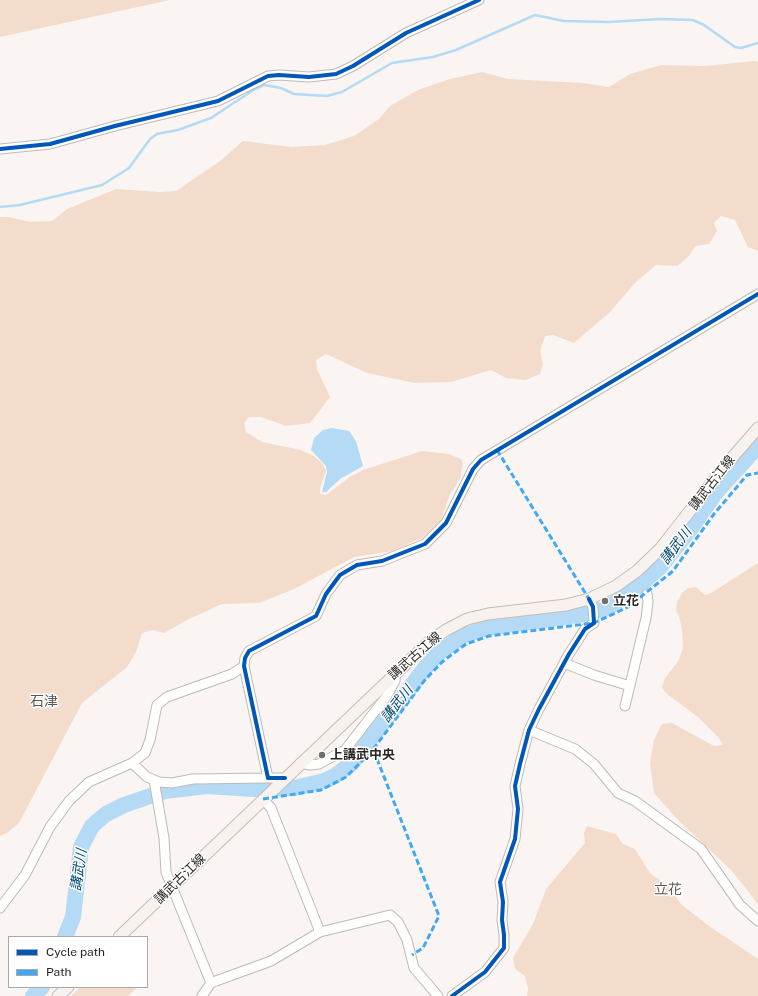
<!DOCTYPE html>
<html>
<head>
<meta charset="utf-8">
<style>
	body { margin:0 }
	#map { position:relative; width:758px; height:996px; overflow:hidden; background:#faf5f2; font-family:"Public Sans",sans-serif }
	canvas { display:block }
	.legend { position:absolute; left:8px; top:936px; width:140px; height:52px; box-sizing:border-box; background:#fff; border:1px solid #a9a8a7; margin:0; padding:5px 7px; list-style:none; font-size:12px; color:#292624 }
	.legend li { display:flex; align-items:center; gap:8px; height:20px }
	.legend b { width:20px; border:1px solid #a9a8a7 }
</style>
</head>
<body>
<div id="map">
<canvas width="758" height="996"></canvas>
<ul class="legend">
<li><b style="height:5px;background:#0057b8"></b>Cycle path</li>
<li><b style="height:5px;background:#3fa9f5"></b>Path</li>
</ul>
</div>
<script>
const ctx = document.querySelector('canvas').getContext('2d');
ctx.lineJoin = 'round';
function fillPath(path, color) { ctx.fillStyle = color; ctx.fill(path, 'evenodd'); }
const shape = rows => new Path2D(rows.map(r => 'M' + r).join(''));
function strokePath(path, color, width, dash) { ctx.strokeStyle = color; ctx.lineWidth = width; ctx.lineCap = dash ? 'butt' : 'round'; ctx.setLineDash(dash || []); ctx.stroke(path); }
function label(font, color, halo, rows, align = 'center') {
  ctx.font = font + ' "Public Sans","Noto Sans JP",sans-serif'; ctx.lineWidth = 3; ctx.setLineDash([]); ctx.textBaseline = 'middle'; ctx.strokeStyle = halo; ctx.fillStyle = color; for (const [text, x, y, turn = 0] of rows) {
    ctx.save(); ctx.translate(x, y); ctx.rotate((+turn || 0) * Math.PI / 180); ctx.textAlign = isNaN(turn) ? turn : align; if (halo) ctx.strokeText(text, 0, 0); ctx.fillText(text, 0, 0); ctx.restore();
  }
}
fillPath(shape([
	[0,0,170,0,0,37],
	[755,61,758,62,758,251,748,247,735,220,721,216,714,223,717,231,709,244,696,246,688,257,677,266,656,265,635,283,610,312,574,343,553,335,545,336,540,351,543,364,540,374,526,380,506,378,491,370,451,382,415,383,367,373,326,354,316,360,317,369,330,397,310,423,286,426,261,417,249,417,244,423,246,432,262,442,301,450,314,456,322,463,326,471,320,488,320,494,326,495,350,477,363,470,422,451,449,454,461,459,463,464,460,479,449,496,441,520,422,538,393,551,354,557,294,589,259,603,222,604,189,619,164,633,153,630,142,633,136,652,127,667,82,703,19,823,7,833,0,836,0,217,8,217,31,222,52,221,67,209,116,189,160,192,176,191,220,161,243,141,292,147,325,145,354,136,379,119,390,106,418,90,450,79,482,72,508,79,583,83,609,87,630,74,661,65,705,66],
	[758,563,758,904,732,871,679,821,654,793,650,763,654,740,662,724,672,723,714,746,723,745,718,737,698,717,667,694,662,688,665,678,679,660,683,647,682,629,679,616,676,610,677,602,682,593,688,588,696,587,705,595,711,593],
	[587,826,616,834,623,844,635,849,650,873,669,887,681,904,709,926,758,959,758,996,527,996,528,989,525,976,515,969,513,958,533,924,546,889,585,843,584,833],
	[80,987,138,987,128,996,71,996]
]), '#f4dccc');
fillPath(shape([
	[332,428,349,431,356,441,363,466,340,479,326,492,322,492,327,472,326,466,311,450,314,438,323,430]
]), '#b5daf6');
strokePath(shape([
	[0,207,20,205,102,185,129,168,150,139,157,134,178,130,211,118,255,89,264,85,281,88,294,94,327,96,342,92,392,63,433,57,456,50,535,15,564,21,609,22,659,19,693,20,704,25,735,47,741,48,758,43]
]), '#b5daf6', 2.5);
strokePath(shape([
	[65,937,73,917,81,847,92,826,106,814,124,805,165,791,207,786,253,789,294,788,324,781,335,776,351,764,426,667,440,652,463,636,486,628,584,614,605,609,632,592,660,567,691,528,717,491,758,446],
	[33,996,42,987]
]), '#b5daf6', 16);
const minor = shape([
	[0,149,50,144,115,126,218,101,268,76,279,75,309,77,336,74,353,66,406,33,479,0],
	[564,663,594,675,630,686],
	[625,706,646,618,648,602,647,594],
	[529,730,575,749,594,764,618,793,635,801,701,849,740,905,758,921],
	[132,763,147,777,159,782,172,783,193,779,268,778],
	[300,763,310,765,319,764,345,750,386,697,395,681,396,672],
	[285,778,268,778,244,666,245,658,249,651,316,616,326,594,340,575,357,565,382,561,425,544,446,523,473,469,481,460,758,294],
	[154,780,164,838,166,872,211,983],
	[263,799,271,808,320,932],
	[0,908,25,875,50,827,69,801,89,782,132,763,145,753,150,740,157,705,167,697,232,674,244,666],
	[202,996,211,983,216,981,271,961,320,932,390,915,398,922,407,940,414,968,438,996],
	[452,996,485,972,504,948,504,935,502,920,503,902,500,882,515,839,518,809,515,786,520,764,529,730,539,709,569,654,585,629,594,623,593,607,589,599]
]);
const major = shape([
	[119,937,430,641,446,630,467,619,488,614,566,605,589,599,616,586,637,571,661,548,724,467,758,428],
	[58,996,68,987]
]);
strokePath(minor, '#bebab8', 11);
strokePath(major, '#c6bcb6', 13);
strokePath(minor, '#fefefd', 9);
strokePath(major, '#f7f2ee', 11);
strokePath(shape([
	[497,450,589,599],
	[372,751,377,759,439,916,423,948,412,955],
	[263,799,321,790,346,777,372,751,424,681,442,662,466,644,489,636,594,623,628,607,673,571,714,514,747,475,758,473]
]), '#3fa9f5', 3, [6, 3]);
strokePath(shape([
	[0,149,50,144,115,126,218,101,268,76,279,75,309,77,336,74,353,66,406,33,479,0],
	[285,778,268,778,244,666,245,658,249,651,316,616,326,594,340,575,357,565,382,561,425,544,446,523,473,469,481,460,758,294],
	[452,996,485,972,504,948,504,935,502,920,503,902,500,882,515,839,518,809,515,786,520,764,529,730,539,709,569,654,585,629,594,623,593,607,589,599]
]), '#0057b8', 4);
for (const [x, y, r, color] of [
	[605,601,4,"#726e6c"],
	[322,755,4,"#726e6c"]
]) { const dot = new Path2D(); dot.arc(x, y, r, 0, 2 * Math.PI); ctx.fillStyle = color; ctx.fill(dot); strokePath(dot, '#fff', 1.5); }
label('13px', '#292624', '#fff', [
	["講武古江線",712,483,-52],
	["講武古江線",415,656,-41],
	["講武古江線",180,879,-44]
]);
label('bold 13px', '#292624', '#fff', [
	["立花",613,601],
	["上講武中央",330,755]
], 'left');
label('italic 14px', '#03496f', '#fff', [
	["講武川",676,546,-53],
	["講武川",397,704,-52],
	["講武川",79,870,-81]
]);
label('14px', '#5d5550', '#fff', [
	["石津",44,702],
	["立花",668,890]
]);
</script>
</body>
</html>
